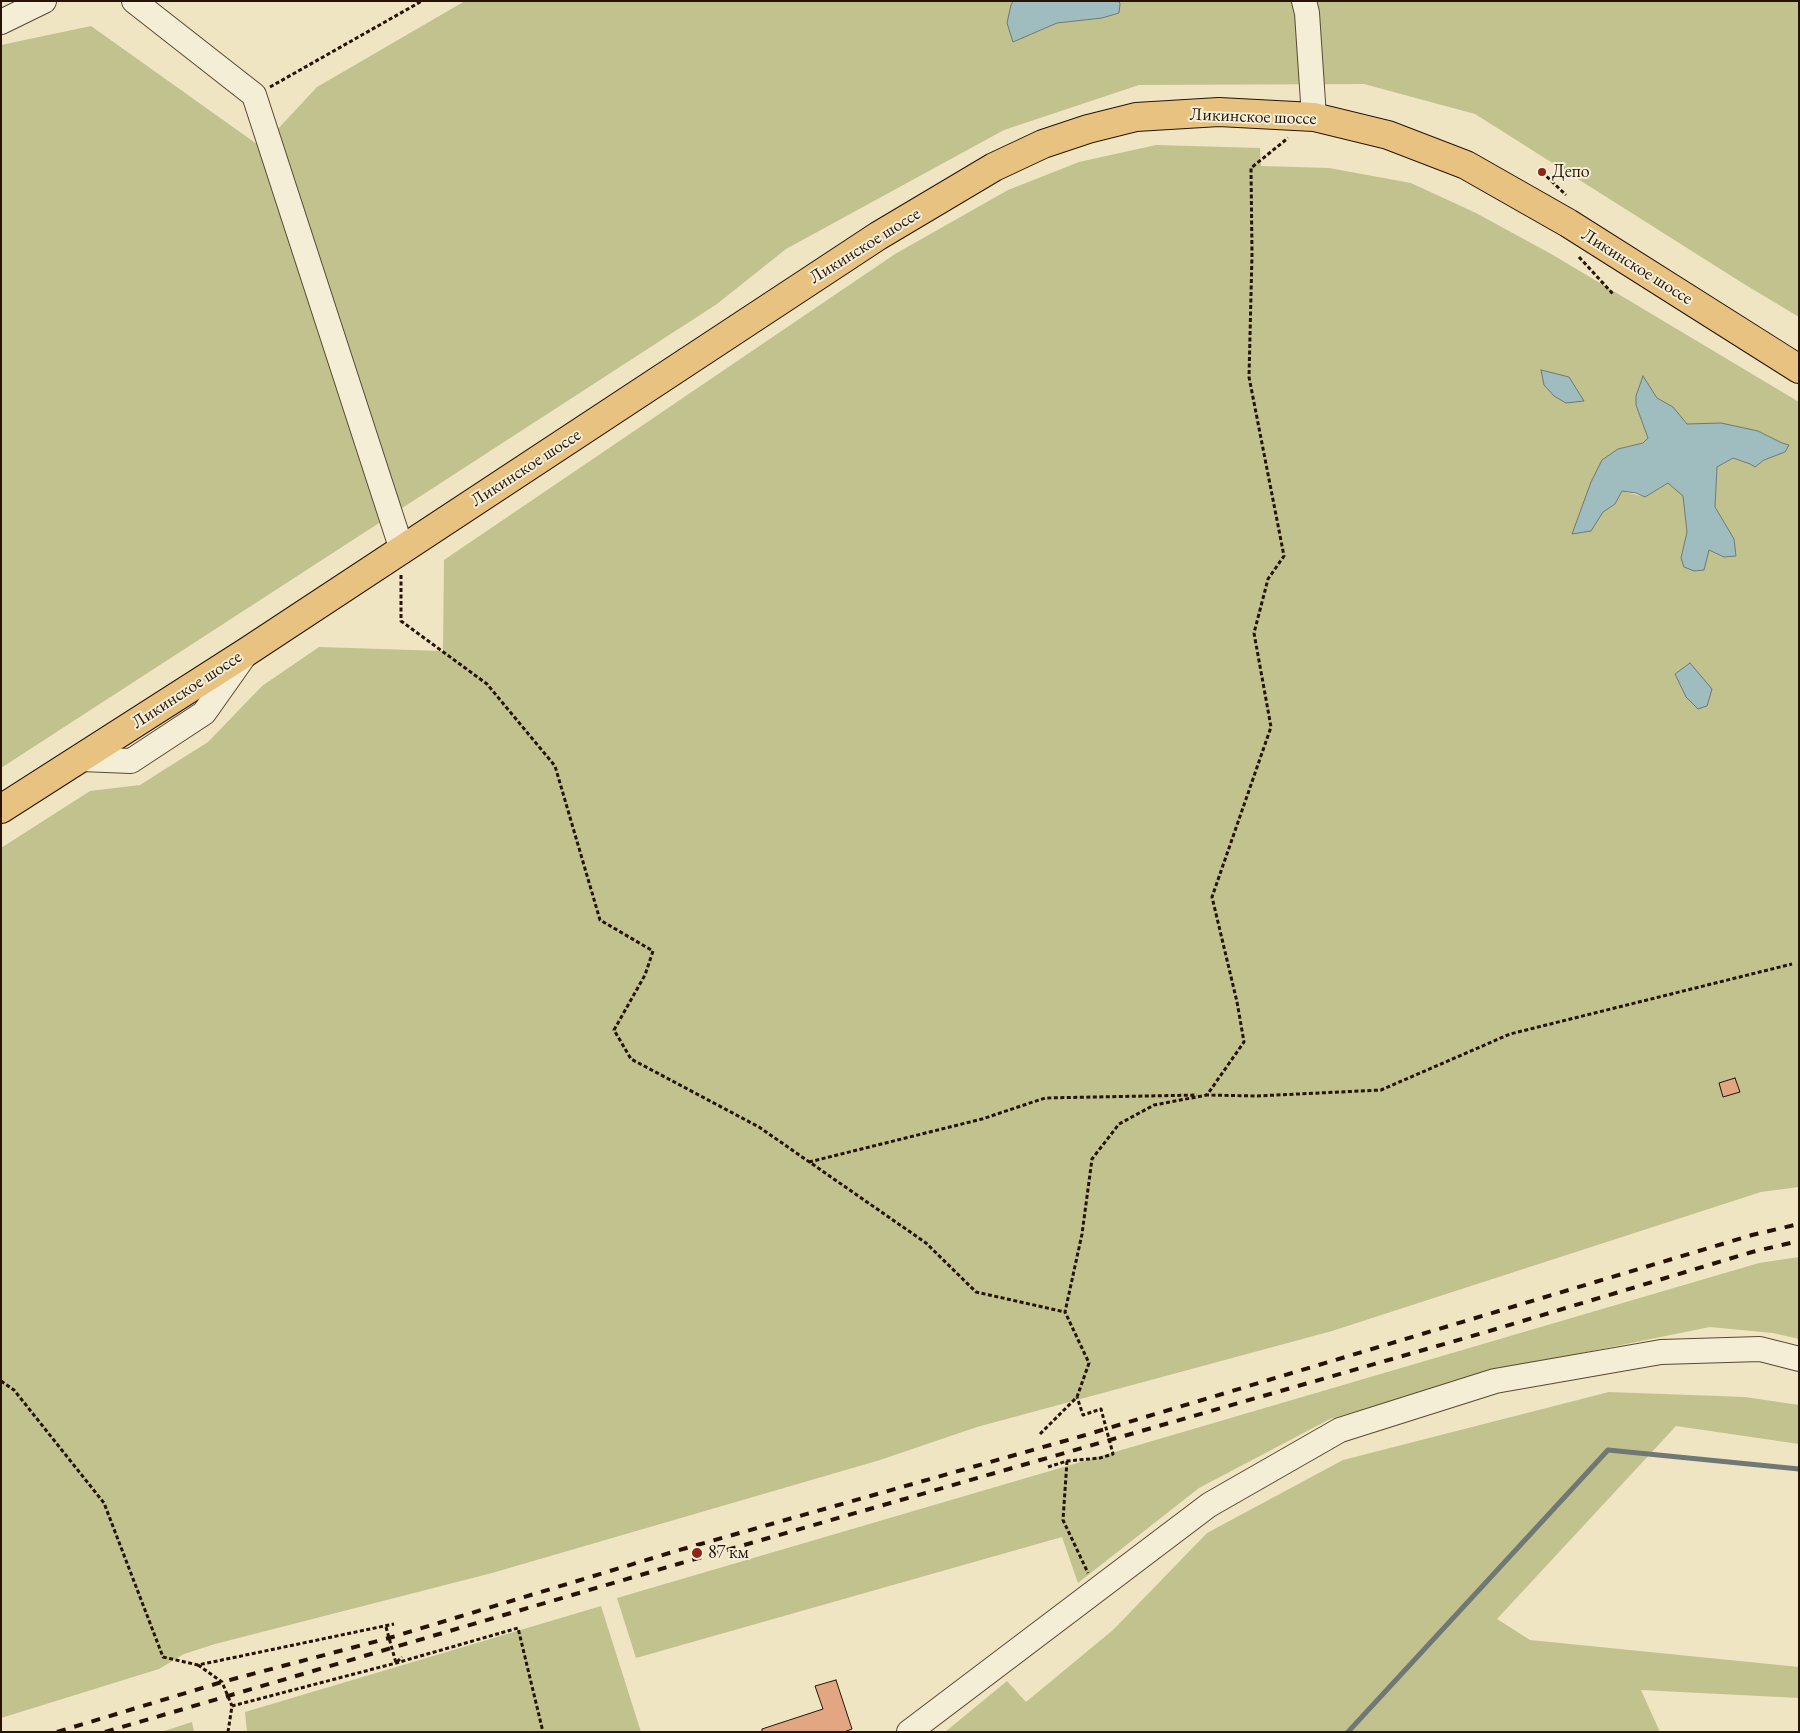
<!DOCTYPE html>
<html>
<head>
<meta charset="utf-8">
<style>
	body { margin:0 }
	#map { position:relative; width:1800px; height:1733px; overflow:hidden; background:#f0e5c2; font-family:"EB Garamond",serif }
	canvas { display:block }
	.frame { position:absolute; inset:0; border:2px solid #261305; pointer-events:none }
</style>
</head>
<body>
<div id="map">
<canvas width="1800" height="1733"></canvas>
<div class="frame"></div>
</div>
<script>
const ctx = document.querySelector('canvas').getContext('2d');
ctx.lineJoin = 'round';
function fillPath(path, color) { ctx.fillStyle = color; ctx.fill(path, 'evenodd'); }
const shape = rows => new Path2D(rows.map(r => 'M' + r).join(''));
function strokePath(path, color, width, dash) { ctx.strokeStyle = color; ctx.lineWidth = width; ctx.lineCap = dash ? 'butt' : 'round'; ctx.setLineDash(dash || []); ctx.stroke(path); }
function label(font, color, halo, rows, align = 'center') {
  ctx.font = font + ' "EB Garamond",serif'; ctx.lineWidth = 4; ctx.setLineDash([]); ctx.textBaseline = 'middle'; ctx.strokeStyle = halo; ctx.fillStyle = color; for (const [text, x, y, turn = 0] of rows) {
    ctx.save(); ctx.translate(x, y); ctx.rotate((+turn || 0) * Math.PI / 180); ctx.textAlign = isNaN(turn) ? turn : align; if (halo) ctx.strokeText(text, 0, 0); ctx.fillText(text, 0, 0); ctx.restore();
  }
}
fillPath(shape([
	[465,1,1013,1,1011,5,1013,42,1057,23,1102,18,1119,13,1120,4,1119,1,1799,1,1799,317,1744,284,1475,114,1364,84,1139,85,1004,130,786,249,717,304,1,768,1,45,91,26,261,147,317,87],
	[1156,145,1260,148,1261,166,1329,168,1411,183,1476,213,1553,255,1799,402,1799,1187,1761,1192,1332,1331,977,1427,880,1460,492,1573,215,1644,184,1654,159,1669,1,1718,1,848,90,791,140,785,208,742,262,686,319,647,443,651,444,560,895,254,1008,190,1079,162],
	[1643,377,1657,398,1673,407,1687,424,1758,431,1782,443,1785,452,1764,460,1755,467,1750,464,1733,458,1717,467,1715,507,1726,526,1736,556,1724,557,1709,550,1685,567,1681,558,1687,532,1683,495,1668,483,1645,497,1622,491,1615,504,1603,512,1618,449,1643,443,1648,438,1636,405,1636,397],
	[1691,663,1698,709,1686,697,1676,674],
	[1799,1257,1799,1339,1773,1333,1710,1327,1488,1372,1330,1419,1199,1488,1078,1583,1062,1537,636,1658,617,1598,1759,1263],
	[1609,1392,1745,1397,1799,1405,1799,1444,1676,1426,1497,1619,1530,1640,1799,1667,1799,1698,1641,1690,1660,1732,945,1732,1007,1681,1026,1702,1113,1630,1207,1533,1343,1460],
	[601,1606,641,1732,247,1732,245,1712],
	[192,1722,194,1732,161,1732]
]), '#c1c28e');
const water = shape([
	[1013,1,1119,1,1120,4,1119,13,1102,18,1057,23,1013,42,1007,23,1011,5,1013,1],
	[1541,370,1569,377,1584,401,1566,403,1554,396,1544,385,1541,370],
	[1643,376,1657,398,1673,407,1687,424,1721,423,1758,431,1782,443,1789,445,1785,452,1764,460,1755,467,1750,464,1733,458,1717,467,1715,507,1734,539,1736,556,1724,557,1709,550,1704,570,1694,571,1684,567,1681,558,1687,532,1683,496,1668,483,1645,497,1636,493,1622,491,1615,504,1603,512,1591,531,1572,534,1591,482,1602,460,1618,449,1643,443,1648,438,1636,405,1636,396,1643,376],
	[1690,663,1712,689,1707,706,1698,709,1686,697,1675,674,1690,663]
]);
fillPath(water, '#9fbcbe');
strokePath(water, '#6f7874', 1);
strokePath(shape([
	[1348,1732,1608,1450,1799,1469]
]), '#6f7874', 5);
const building = shape([
	[1735,1078,1740,1092,1723,1097,1719,1083,1735,1078],
	[836,1680,852,1729,844,1732,762,1732,762,1729,823,1709,815,1686,836,1680]
]);
fillPath(building, '#e2a782');
strokePath(building, '#261305', 1);
const minor = shape([
	[134,1,254,95,402,550],
	[1304,1,1307,13,1314,117],
	[1,22,44,1],
	[81,759,131,761,204,713,245,655],
	[909,1732,1209,1505,1340,1430,1495,1381,1661,1352,1760,1349,1799,1359]
]);
const highway = shape([
	[1,809,248,651,878,236,994,167,1043,144,1088,129,1136,117,1219,112,1314,117,1388,135,1466,165,1568,223,1799,369]
]);
strokePath(minor, '#584834', 26);
strokePath(highway, '#261305', 30);
strokePath(shape([
	[270,87,422,1],
	[1542,172,1566,195],
	[1579,257,1613,294],
	[401,575,401,621,487,684,555,766,600,920,653,951,645,975,614,1030,631,1059,759,1127,926,1243,976,1292,1065,1312],
	[1205,1095,1257,1096,1381,1090,1510,1034,1792,964],
	[809,1162,982,1119,1045,1098,1197,1095],
	[1,1381,14,1390,104,1503,163,1657,198,1665,394,1624],
	[1040,1434,1077,1397,1089,1363,1065,1312,1082,1234,1092,1159,1119,1124,1154,1105,1207,1095,1244,1042,1237,1002,1212,897,1271,727,1254,633,1268,579,1284,556,1249,377,1252,254,1251,168,1288,138],
	[1067,1461,1063,1520,1088,1573],
	[1048,1467,1067,1461,1100,1458,1113,1454,1101,1409,1083,1415,1077,1397],
	[386,1627,396,1663,402,1657],
	[198,1665,222,1682,232,1706],
	[228,1732,232,1706,396,1663,518,1628,543,1732]
]), '#261305', 3, [4, 2.5]);
strokePath(minor, '#f5eed7', 24);
strokePath(highway, '#e8c281', 28);
strokePath(shape([
	[57,1732,222,1682,389,1638,676,1551,1082,1436,1752,1235,1799,1224],
	[105,1732,678,1564,1486,1332,1752,1252,1799,1241]
]), '#261305', 4, [9, 9]);
for (const [x, y, r, color] of [
	[1542,172,5,"#8f2418"],
	[697,1553,6,"#8f2418"]
]) { const dot = new Path2D(); dot.arc(x, y, r, 0, 2 * Math.PI); ctx.fillStyle = color; ctx.fill(dot); strokePath(dot, '#f5eed7', 2); }
label('18px', '#261305', '#f5eed7', [
	["Ликинское шоссе",1253,117,2],
	["Ликинское шоссе",865,246,-32],
	["Ликинское шоссе",1637,267,32],
	["Ликинское шоссе",526,468,-33],
	["Ликинское шоссе",187,690,-33]
]);
label('18px', '#261305', '#f5eed7', [
	["Депо",1552,172],
	["87 км",708,1553]
], 'left');
</script>
</body>
</html>
